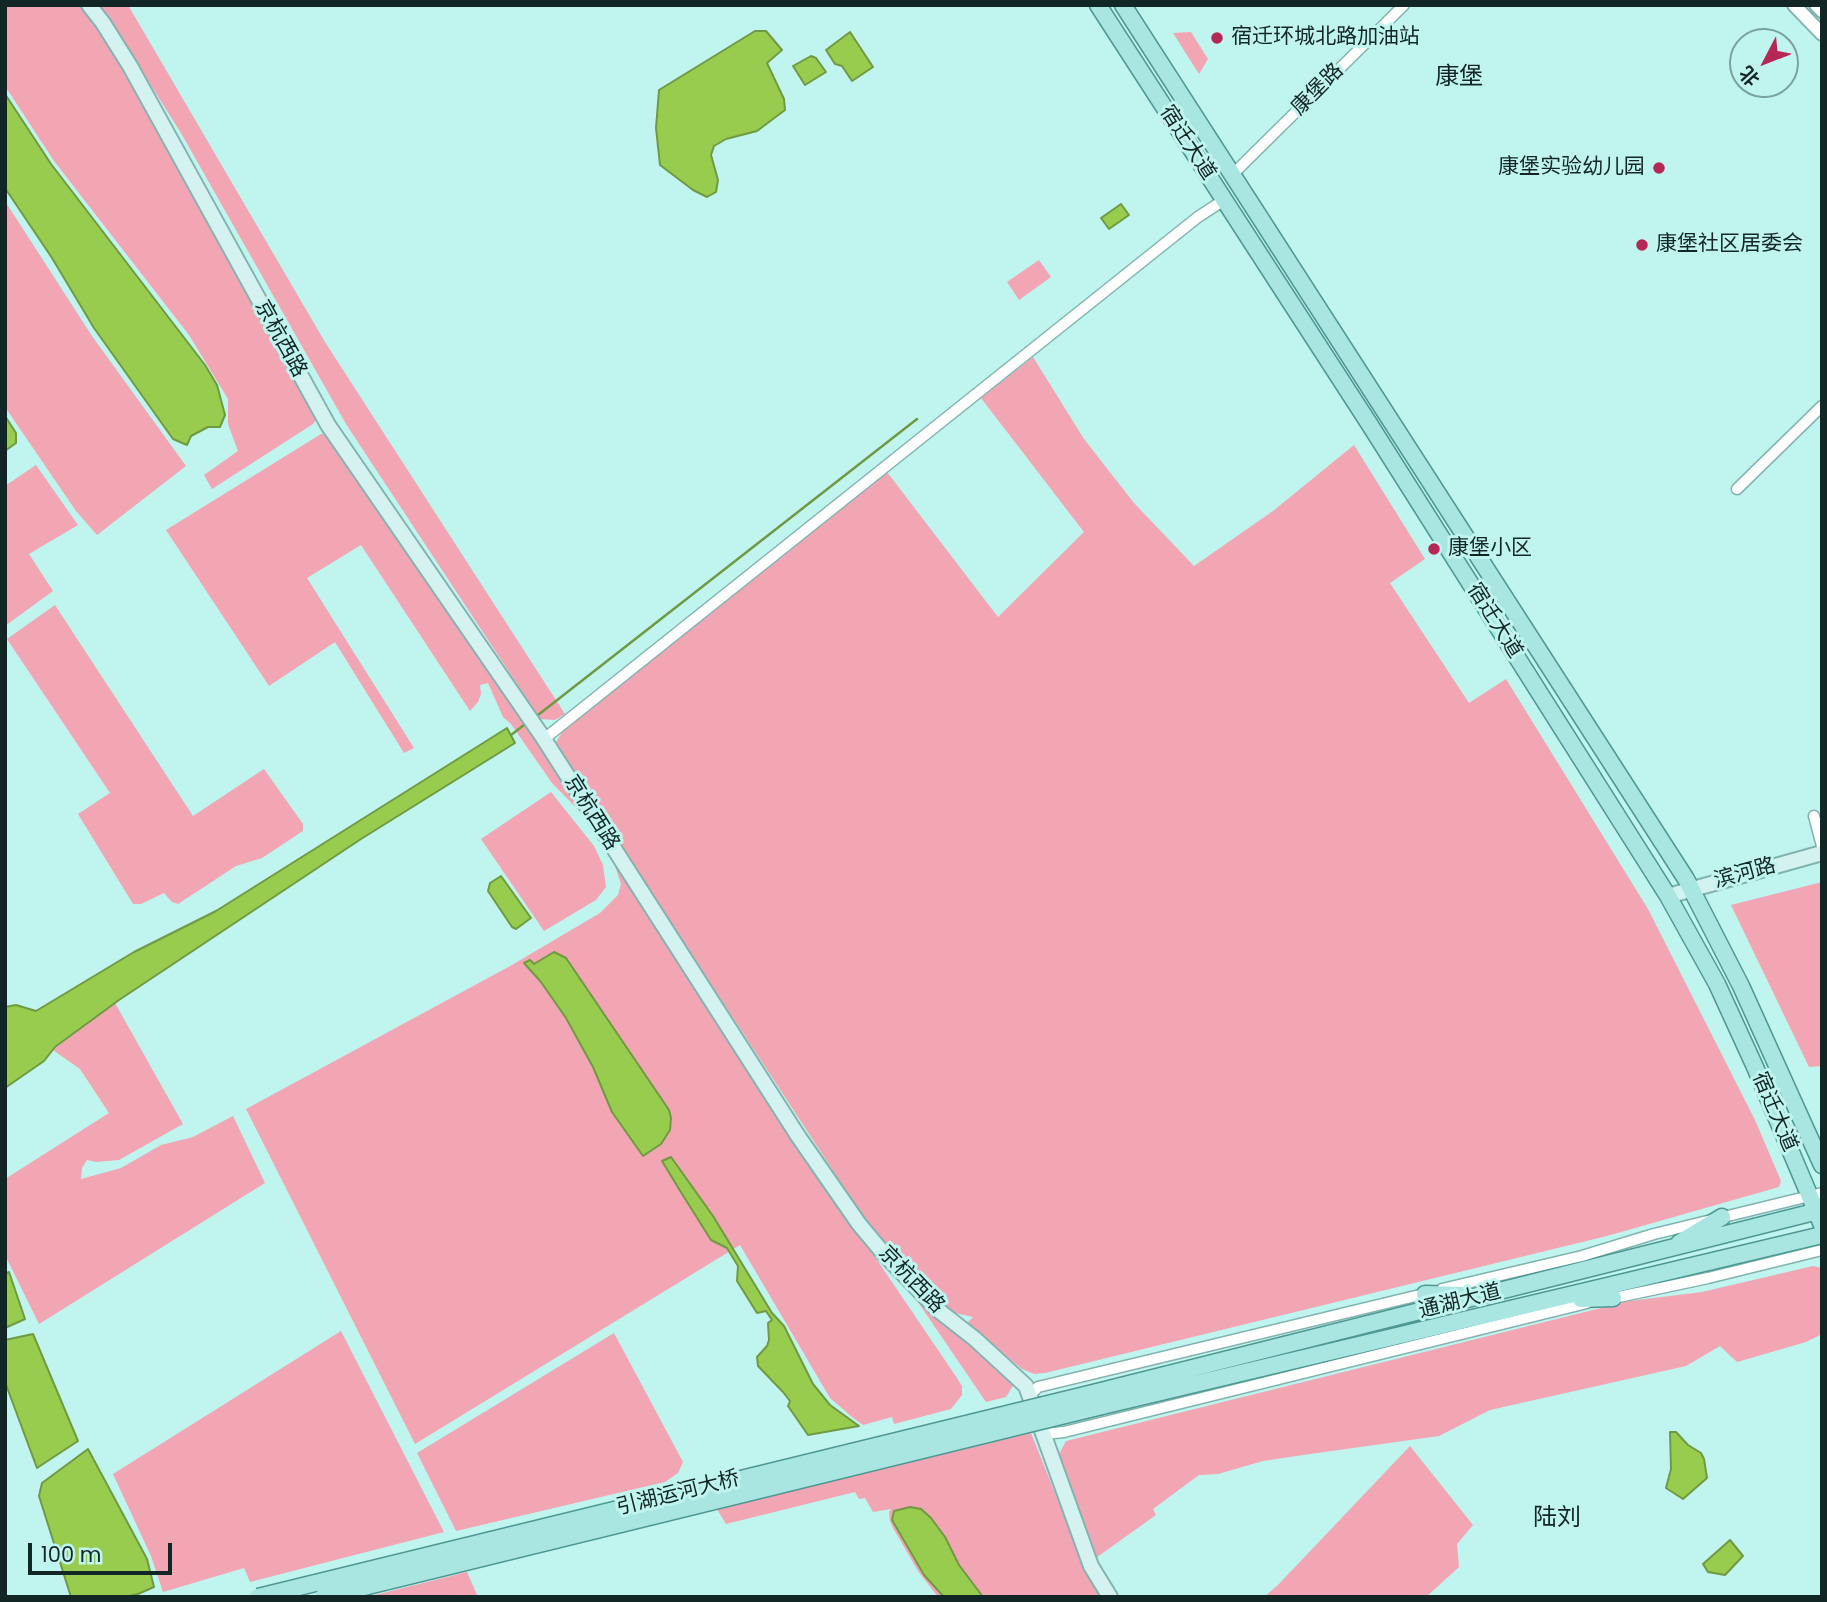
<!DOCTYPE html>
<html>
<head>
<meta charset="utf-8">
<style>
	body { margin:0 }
	#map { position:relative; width:1827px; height:1602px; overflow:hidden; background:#c0f4ef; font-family:Poppins,"Noto Sans SC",sans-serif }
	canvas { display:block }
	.frame { position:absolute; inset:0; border:7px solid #122625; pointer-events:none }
	.north { position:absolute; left:1729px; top:28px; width:70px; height:70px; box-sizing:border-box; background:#c0f4ef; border:2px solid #7aa29e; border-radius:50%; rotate:228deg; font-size:19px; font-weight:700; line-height:28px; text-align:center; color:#122625 }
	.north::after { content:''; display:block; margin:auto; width:24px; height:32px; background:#b72753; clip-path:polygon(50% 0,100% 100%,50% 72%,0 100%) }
	.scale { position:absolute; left:28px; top:1543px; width:144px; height:32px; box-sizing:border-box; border:4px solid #122625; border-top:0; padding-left:9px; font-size:21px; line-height:24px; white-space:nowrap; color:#122625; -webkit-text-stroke:5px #c0f4ef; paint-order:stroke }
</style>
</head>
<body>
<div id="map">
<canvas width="1827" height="1602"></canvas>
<div class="frame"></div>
<div class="north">北</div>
<div class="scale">100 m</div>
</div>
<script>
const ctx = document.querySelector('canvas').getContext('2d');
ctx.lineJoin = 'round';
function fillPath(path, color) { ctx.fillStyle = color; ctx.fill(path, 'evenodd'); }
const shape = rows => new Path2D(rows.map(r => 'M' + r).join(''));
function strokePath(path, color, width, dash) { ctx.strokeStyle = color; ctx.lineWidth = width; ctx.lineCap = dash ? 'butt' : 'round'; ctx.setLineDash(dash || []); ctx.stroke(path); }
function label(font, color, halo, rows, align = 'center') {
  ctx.font = font + ' Poppins,"Noto Sans SC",sans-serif'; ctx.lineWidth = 6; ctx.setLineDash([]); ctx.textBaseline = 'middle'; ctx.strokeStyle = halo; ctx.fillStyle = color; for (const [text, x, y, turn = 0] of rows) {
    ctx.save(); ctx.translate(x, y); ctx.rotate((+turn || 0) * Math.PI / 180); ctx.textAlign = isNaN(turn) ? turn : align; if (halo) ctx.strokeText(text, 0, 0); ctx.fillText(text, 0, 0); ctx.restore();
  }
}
fillPath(shape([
	[5,5,83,5,108,37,315,415,316,420,313,424,212,489,204,475,238,451,228,424,228,399,189,335,54,161,5,86],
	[100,5,128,5,325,342,565,714,555,720,540,719,346,424,181,133],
	[1191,32,1208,59,1199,74,1173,33],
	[5,201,92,336,186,466,97,535,76,511,5,407],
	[1039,260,1051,277,1019,300,1007,282],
	[1033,357,1084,439,1134,503,1194,566,1273,511,1354,445,1425,559,1390,583,1469,703,1506,679,1648,909,1755,1120,1781,1181,1779,1187,1607,1236,1045,1373,1034,1374,1022,1369,975,1330,968,1322,973,1317,955,1313,946,1308,868,1224,559,752,556,742,563,731,887,472,998,617,1084,532,981,398],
	[327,433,511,699,593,825,552,783,511,724,503,717,488,683,480,685,481,694,478,702,470,711,361,545,307,578,414,748,404,753,335,642,269,686,166,530,321,434],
	[36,465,78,525,29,554,53,591,5,626,5,486],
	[55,605,193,816,264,769,303,824,303,831,262,858,236,866,178,904,172,902,164,893,141,904,133,904,78,814,110,793,7,639],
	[551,792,594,846,603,865,606,887,596,900,544,931,481,839],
	[611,854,825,1183,957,1378,962,1386,962,1395,951,1409,894,1424,892,1417,863,1425,852,1417,830,1398,740,1245,415,1444,246,1109,512,965,600,913,618,895,621,884],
	[1822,882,1822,1066,1809,1067,1731,905],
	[115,1003,183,1124,119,1160,96,1162,87,1160,82,1168,81,1179,121,1168,161,1145,193,1137,233,1116,265,1183,39,1324,5,1255,5,1179,109,1113,80,1069,53,1050],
	[1813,1266,1822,1268,1822,1334,1806,1342,1737,1362,1720,1346,1686,1366,1490,1410,1439,1436,1303,1455,1263,1461,1218,1474,1199,1475,1153,1509,1156,1515,1093,1560,1057,1458,1066,1441,1629,1301,1702,1292],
	[909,1289,1014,1384,1006,1397,986,1402],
	[341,1331,444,1532,250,1582,244,1568,163,1592,151,1556,113,1474],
	[614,1333,683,1462,678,1473,665,1482,456,1531,417,1453],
	[1031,1433,1088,1575,1102,1597,938,1597,918,1571,893,1528,890,1521,889,1512,891,1509,873,1512,865,1498,859,1499,855,1492,726,1524,717,1509],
	[1410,1446,1473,1525,1457,1544,1459,1567,1426,1597,1264,1597,1277,1586],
	[467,1572,478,1597,367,1597]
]), '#f2a5b2');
const water = shape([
	[755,31,766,31,782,50,767,63,784,99,785,110,757,131,726,139,714,146,711,155,718,180,716,192,707,197,693,190,660,165,656,128,659,90,755,31],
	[850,32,873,67,852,81,842,66,835,64,826,50,850,32],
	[811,56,816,58,826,72,805,85,793,66,811,56],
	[5,94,51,164,205,365,217,385,225,415,220,427,208,427,191,436,187,445,173,439,94,328,52,258,5,188,5,94],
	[1121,204,1129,215,1109,229,1101,218,1121,204],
	[5,416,16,433,16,443,5,451,5,416],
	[507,728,515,743,361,839,119,1000,55,1047,44,1061,5,1088,5,1007,16,1005,36,1011,134,952,216,911,507,728],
	[501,876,531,918,516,929,512,927,488,891,490,883,501,876],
	[554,952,566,958,669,1110,671,1118,670,1130,661,1144,643,1156,612,1112,593,1067,566,1018,541,982,524,963,530,960,534,964,554,952],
	[671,1157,713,1216,772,1313,784,1326,813,1384,830,1405,859,1426,808,1435,788,1406,790,1401,783,1392,758,1366,757,1357,767,1346,769,1340,768,1323,772,1320,766,1311,757,1313,737,1281,738,1266,727,1248,711,1240,679,1189,662,1161,671,1157],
	[9,1272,25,1319,5,1328,5,1274,9,1272],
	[33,1334,78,1441,37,1468,5,1382,5,1340,33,1334],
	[1670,1432,1676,1432,1688,1445,1701,1453,1704,1459,1707,1478,1683,1499,1666,1488,1671,1469,1670,1432],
	[88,1449,147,1559,154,1587,138,1594,125,1597,71,1597,39,1496,42,1483,88,1449],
	[910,1507,921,1509,931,1518,945,1537,959,1565,983,1597,944,1597,924,1575,892,1520,894,1511,910,1507],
	[1730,1540,1743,1556,1725,1575,1708,1572,1703,1564,1730,1540]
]);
fillPath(water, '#98cc4f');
strokePath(water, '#709a42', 2);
strokePath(shape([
	[538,715,917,419],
	[511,735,524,725]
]), '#709a42', 2.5);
const minor = shape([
	[1232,175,1404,5],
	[1737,489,1822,406],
	[544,739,1198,217,1224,200],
	[1814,816,1822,846],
	[1442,1289,1582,1256,1654,1234,1822,1193],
	[1609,1299,1708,1278,1822,1250],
	[1031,1394,1038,1387,1428,1293],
	[1044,1434,1064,1432,1587,1303]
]);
const tertiary = shape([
	[1794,5,1822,34],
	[1816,5,1822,11]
]);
const secondary = shape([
	[89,5,103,23,130,66,328,425,542,736,798,1136,859,1224,884,1254,938,1310,975,1339,1026,1386,1091,1566,1110,1597],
	[1668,896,1822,853]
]);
const primary = shape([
	[1098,5,1370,425,1668,896,1717,984,1755,1067,1822,1225],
	[1123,5,1686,879,1741,986,1822,1165],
	[1679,1243,1722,1217],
	[1425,1294,1463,1295],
	[1581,1299,1613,1298],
	[1097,1392,1822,1210],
	[1102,1406,1822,1235]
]);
strokePath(minor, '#82b4af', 13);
strokePath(tertiary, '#82b4af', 16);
strokePath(secondary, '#82b4af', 18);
strokePath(primary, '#4f9892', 19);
strokePath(minor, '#fff', 10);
strokePath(tertiary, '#fff', 12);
strokePath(secondary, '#d4f2f0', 14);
strokePath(primary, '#a9e6e1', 16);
const primaryBridge = shape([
	[258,1597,1097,1392],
	[323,1597,1102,1406]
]);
strokePath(primaryBridge, '#4f9892', 19, []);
strokePath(primaryBridge, '#a9e6e1', 16);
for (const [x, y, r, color] of [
	[1217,38,7,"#b72753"],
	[1659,168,7,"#b72753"],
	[1642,245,7,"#b72753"],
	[1434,549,7,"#b72753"]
]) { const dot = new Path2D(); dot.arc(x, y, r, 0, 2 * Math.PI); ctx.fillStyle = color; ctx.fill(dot); strokePath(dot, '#c0f4ef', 2.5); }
label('21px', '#122625', '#c0f4ef', [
	["宿迁环城北路加油站",1231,38],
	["康堡实验幼儿园",1645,168,"right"],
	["康堡社区居委会",1656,245],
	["康堡小区",1448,549]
], 'left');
label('21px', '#122625', '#c0f4ef', [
	["康堡路",1318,90,-45],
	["宿迁大道",1187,143,57],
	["京杭西路",280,339,61],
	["宿迁大道",1494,621,58],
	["京杭西路",591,813,58],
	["滨河路",1745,874,-15],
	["宿迁大道",1774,1112,67],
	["京杭西路",911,1280,46],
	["通湖大道",1460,1302,-14],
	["引湖运河大桥",678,1494,-14]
]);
label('24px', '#122625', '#c0f4ef', [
	["康堡",1459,78],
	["陆刘",1557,1519]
]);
</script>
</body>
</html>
